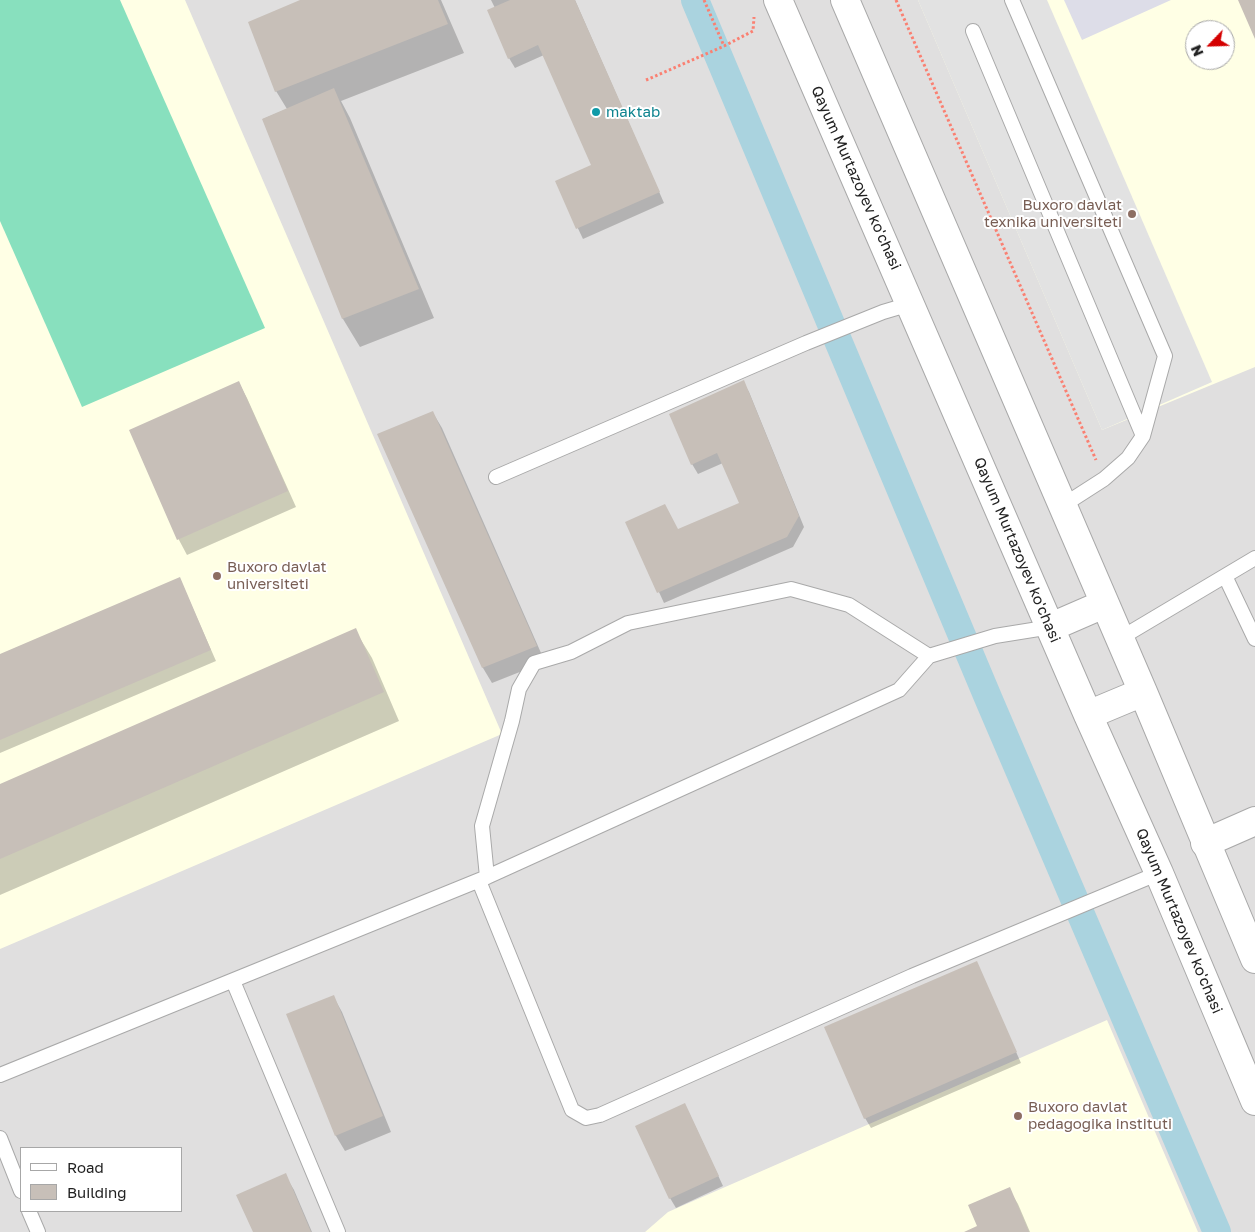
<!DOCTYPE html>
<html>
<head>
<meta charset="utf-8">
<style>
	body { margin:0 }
	#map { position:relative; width:1255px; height:1232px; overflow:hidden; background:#f2efe9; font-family:"Golos Text",sans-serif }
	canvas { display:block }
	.legend { position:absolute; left:20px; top:1147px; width:162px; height:65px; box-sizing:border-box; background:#fff; border:1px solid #a7a7a7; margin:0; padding:6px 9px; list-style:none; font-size:15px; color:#222 }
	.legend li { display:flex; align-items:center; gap:10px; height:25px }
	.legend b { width:25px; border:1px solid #a7a7a7 }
	.north { position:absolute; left:1185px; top:20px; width:50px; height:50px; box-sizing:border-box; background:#fff; border:1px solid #a7a7a7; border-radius:50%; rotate:246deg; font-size:14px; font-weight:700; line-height:20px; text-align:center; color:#222 }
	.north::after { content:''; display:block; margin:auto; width:18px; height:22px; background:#d40000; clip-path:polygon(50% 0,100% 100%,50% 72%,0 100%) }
</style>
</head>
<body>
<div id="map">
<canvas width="1255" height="1232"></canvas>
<ul class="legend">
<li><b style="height:6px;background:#fff"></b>Road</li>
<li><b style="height:14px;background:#c7bfb8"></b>Building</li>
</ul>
<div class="north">N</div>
</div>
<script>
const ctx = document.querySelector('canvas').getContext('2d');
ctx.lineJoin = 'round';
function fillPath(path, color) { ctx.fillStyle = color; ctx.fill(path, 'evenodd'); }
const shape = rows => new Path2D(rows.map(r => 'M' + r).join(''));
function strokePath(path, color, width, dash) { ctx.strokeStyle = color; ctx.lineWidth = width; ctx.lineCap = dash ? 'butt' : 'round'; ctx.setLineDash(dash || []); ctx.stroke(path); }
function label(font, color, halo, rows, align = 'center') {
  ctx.font = font + ' "Golos Text",sans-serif'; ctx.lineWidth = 4; ctx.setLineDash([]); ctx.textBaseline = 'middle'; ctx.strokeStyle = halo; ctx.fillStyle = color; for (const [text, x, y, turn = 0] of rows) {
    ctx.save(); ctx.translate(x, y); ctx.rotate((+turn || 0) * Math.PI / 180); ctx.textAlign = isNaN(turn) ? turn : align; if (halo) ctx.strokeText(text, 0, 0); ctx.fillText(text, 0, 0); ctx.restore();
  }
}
fillPath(shape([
	[0,0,1255,0,1255,1232,0,1232],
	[1195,30,1225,30,1225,60,1195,60],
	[21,1148,181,1148,181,1211,21,1211]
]), '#e0dfdf');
fillPath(shape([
	[0,0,185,0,502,734,0,949],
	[918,0,1255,0,1255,367,1102,430],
	[1195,30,1225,30,1225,60,1195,60],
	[1107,1020,1198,1232,645,1232,668,1212]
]), '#ffffe5');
fillPath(shape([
	[0,0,120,0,265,328,82,407,0,221]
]), '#88e0be');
fillPath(shape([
	[918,0,1047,0,1212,382,1102,430]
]), '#e2e2e2');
fillPath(shape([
	[1064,0,1171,0,1082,40]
]), '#dddde8');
fillPath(shape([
	[303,0,441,0,464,53,341,101,350,118,434,318,360,347,343,319,263,119,287,109,276,91],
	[491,0,575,0,664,203,583,239,556,182,593,166,544,55,515,68,509,58,495,8],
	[743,382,749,392,804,527,793,547,664,603,627,522,678,531,741,504,723,463,698,474,692,464],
	[239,383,247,398,296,507,187,555,179,540,131,431],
	[433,413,442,428,545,662,492,683,483,668],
	[180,579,216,661,0,753,0,655],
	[355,630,372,658,399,721,0,895,0,785],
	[976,962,1021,1063,871,1128,865,1118],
	[333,996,342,1012,391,1132,345,1151,336,1136],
	[690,1115,723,1186,676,1208,670,1198],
	[285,1175,294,1190,312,1232,254,1232],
	[1009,1189,1018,1204,1030,1232,968,1232,979,1227]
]), '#0003');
strokePath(shape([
	[695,0,989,700,1217,1232]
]), '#aad3df', 28);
fillPath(shape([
	[300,0,438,0,448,24,275,92,248,22],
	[510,0,575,0,660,192,576,229,555,181,591,165,538,45,508,59,487,10],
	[1238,0,1255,0,1255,39],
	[334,88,419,289,342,319,262,119],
	[744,380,799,516,787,537,657,593,625,522,665,504,678,529,739,503,717,453,691,465,669,414],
	[239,381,288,491,177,540,129,430],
	[433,411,537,646,482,668,377,434],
	[180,577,211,650,0,740,0,654],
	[356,628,384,692,0,859,0,784],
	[977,961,1017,1052,864,1119,824,1027],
	[334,995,383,1116,335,1136,286,1014],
	[685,1103,719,1176,669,1199,635,1126],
	[286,1173,311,1232,253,1232,236,1195],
	[1010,1187,1029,1232,964,1232,977,1226,968,1205]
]), '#c7bfb8');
const service = shape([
	[1012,0,1165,356,1143,436,1128,458,1104,479,1062,506],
	[973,31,1143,436],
	[496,477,806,343,883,312,910,304],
	[1225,576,1255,639],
	[1119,639,1255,558],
	[487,877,482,826,512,721,519,689,534,663,571,652,628,623,791,589,849,605,929,656],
	[479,881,572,1110,586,1118,600,1115,912,976,1159,873],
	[233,981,338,1232],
	[0,1075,487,877,899,690,929,656,995,636,1051,627],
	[0,1138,21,1191],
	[29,1211,38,1232]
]);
const minor = shape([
	[1205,843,1255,821]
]);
const tertiary = shape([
	[778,0,1088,715,1159,873,1255,1101],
	[845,0,1143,692,1255,959],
	[1051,627,1104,604],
	[1088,715,1143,692]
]);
strokePath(service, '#a9a9a9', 16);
strokePath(minor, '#a9a9a9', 30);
strokePath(tertiary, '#a9a9a9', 30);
strokePath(shape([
	[704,0,724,46],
	[896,0,1096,460],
	[646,80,724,46,753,31,754,17]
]), '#fa8072', 3, [2.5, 2.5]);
strokePath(service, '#fff', 14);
strokePath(minor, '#fff', 28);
strokePath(tertiary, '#fff', 28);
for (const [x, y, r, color] of [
	[596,112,5,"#0f9aa8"],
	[1132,214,5,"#8d6e63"],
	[217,576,5,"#8d6e63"],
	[1018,1116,5,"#8d6e63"]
]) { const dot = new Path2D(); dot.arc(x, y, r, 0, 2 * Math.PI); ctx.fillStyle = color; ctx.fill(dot); strokePath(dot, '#fff', 2); }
label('15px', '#0d838f', '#fff', [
	["maktab",606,112]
], 'left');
label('15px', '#222', '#fff', [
	["Qayum Murtazoyev ko'chasi",856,178,66],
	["Qayum Murtazoyev ko'chasi",1017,550,67],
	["Qayum Murtazoyev ko'chasi",1179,921,67]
]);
label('15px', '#785e54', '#fff', [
	["Buxoro davlat",1122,205,"right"],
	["texnika universiteti",1122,222,"right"],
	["Buxoro davlat",227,567],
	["universiteti",227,584],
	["Buxoro davlat",1028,1107],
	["pedagogika instituti",1028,1124]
], 'left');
</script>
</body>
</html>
